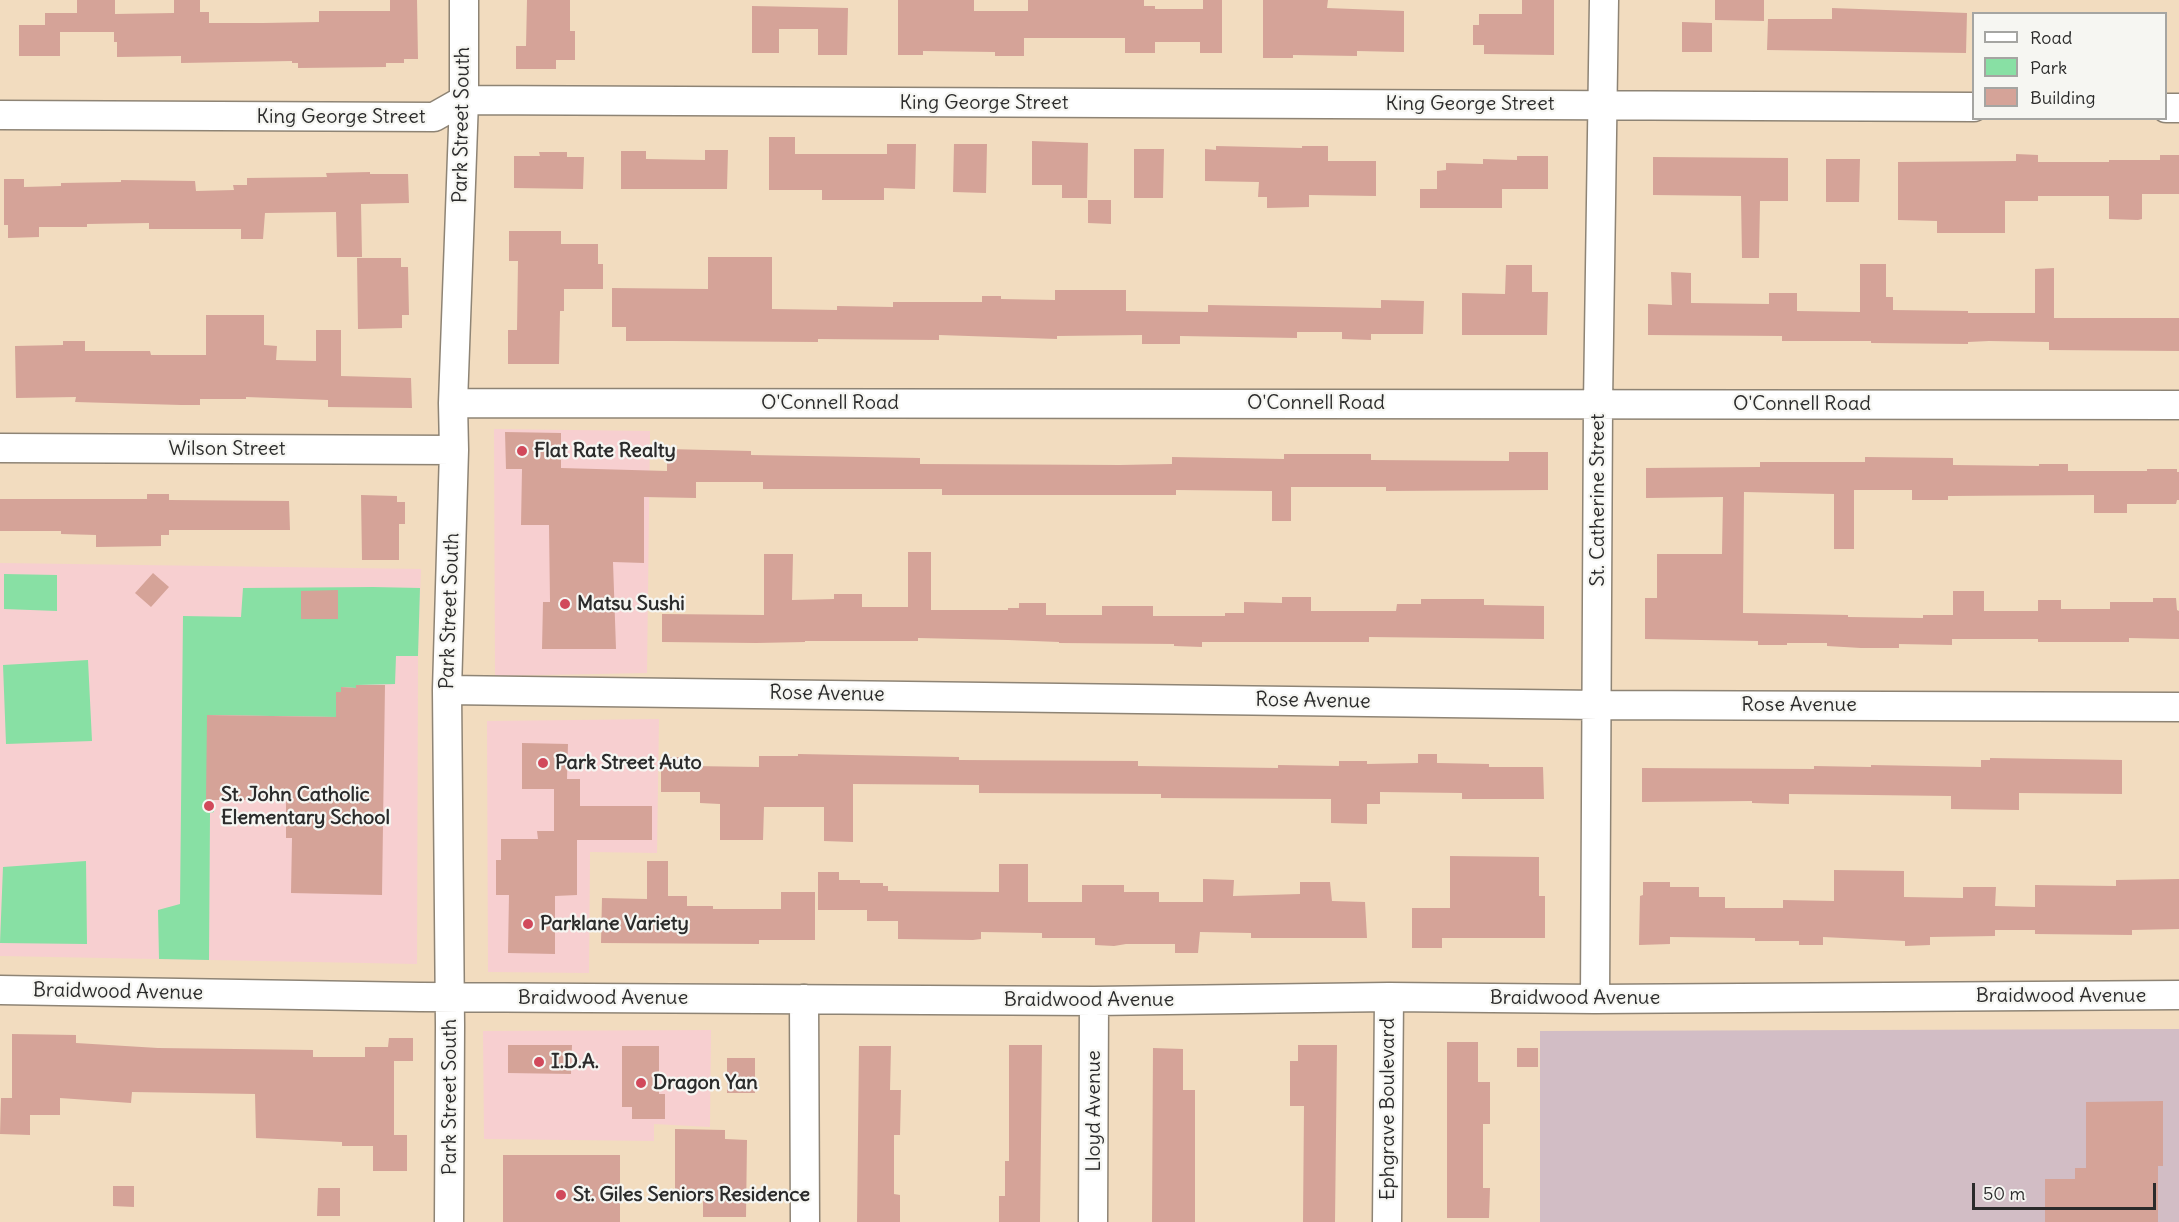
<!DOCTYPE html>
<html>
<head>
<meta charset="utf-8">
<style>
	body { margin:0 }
	#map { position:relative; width:2179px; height:1222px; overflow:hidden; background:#f2dcbf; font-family:Delius,sans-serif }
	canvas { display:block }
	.legend { position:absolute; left:1972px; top:12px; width:195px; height:108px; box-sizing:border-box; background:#f6f6f2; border:2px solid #a5a5a2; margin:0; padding:8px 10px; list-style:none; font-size:18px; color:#2b2b2b }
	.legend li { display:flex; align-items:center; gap:12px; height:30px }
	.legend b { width:30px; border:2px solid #a5a5a2 }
	.scale { position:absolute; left:1972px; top:1183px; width:184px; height:27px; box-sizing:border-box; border:3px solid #2b2b2b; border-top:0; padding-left:8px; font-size:18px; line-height:21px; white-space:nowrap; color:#2b2b2b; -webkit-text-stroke:4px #f6f6f2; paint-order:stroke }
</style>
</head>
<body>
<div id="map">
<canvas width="2179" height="1222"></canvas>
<ul class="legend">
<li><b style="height:8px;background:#fff"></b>Road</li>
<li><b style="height:16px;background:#88e0a4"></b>Park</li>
<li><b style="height:16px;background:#d5a398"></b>Building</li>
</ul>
<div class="scale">50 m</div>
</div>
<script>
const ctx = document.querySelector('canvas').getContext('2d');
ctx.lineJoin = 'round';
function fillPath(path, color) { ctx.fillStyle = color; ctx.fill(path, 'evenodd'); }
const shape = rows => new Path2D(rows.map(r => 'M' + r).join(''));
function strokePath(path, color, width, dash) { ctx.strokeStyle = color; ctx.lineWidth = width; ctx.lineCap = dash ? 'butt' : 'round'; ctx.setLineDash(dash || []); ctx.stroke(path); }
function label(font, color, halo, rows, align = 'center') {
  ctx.font = font + ' Delius,sans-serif'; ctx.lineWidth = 4.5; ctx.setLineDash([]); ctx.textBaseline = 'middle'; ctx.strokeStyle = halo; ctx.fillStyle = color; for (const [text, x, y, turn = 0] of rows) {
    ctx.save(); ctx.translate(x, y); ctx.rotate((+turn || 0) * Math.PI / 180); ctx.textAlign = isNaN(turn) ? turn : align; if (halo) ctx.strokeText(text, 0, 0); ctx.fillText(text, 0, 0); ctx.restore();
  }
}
fillPath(shape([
	[494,429,650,431,647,673,495,676],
	[0,563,421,569,418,656,417,964,0,956],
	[659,719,657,853,590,852,589,973,488,972,487,721],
	[711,1030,710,1127,654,1124,654,1141,484,1139,483,1031]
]), '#f7cfd0');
fillPath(shape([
	[2179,1029,2179,1222,1540,1222,1540,1031]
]), '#d2bdc5');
fillPath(shape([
	[4,574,57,575,57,611,4,609],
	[373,587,420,588,418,656,396,656,395,684,356,685,356,688,341,687,341,692,336,693,336,717,207,715,214,812,210,813,209,960,159,959,158,910,180,904,183,616,241,617,243,588],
	[88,660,92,741,6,744,3,665],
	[86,861,87,944,0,943,3,867]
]), '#88e0a4');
fillPath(shape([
	[77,0,115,0,115,14,174,13,174,0,200,0,200,12,209,12,209,23,263,23,319,22,319,11,390,11,390,0,417,0,418,59,404,59,404,63,386,63,386,67,298,68,298,63,292,63,292,61,181,63,181,56,117,57,117,42,114,42,114,32,60,32,60,56,19,56,19,25,45,25,45,13,77,13],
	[527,0,570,0,570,31,575,31,575,60,556,60,556,69,516,69,516,46,526,46],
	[898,0,974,0,974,11,1028,11,1028,0,1144,0,1144,6,1155,6,1155,9,1203,9,1203,0,1222,0,1222,53,1200,53,1200,42,1155,42,1155,53,1125,53,1125,38,1024,38,1024,56,995,56,995,52,923,51,923,55,898,55],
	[1263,0,1328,0,1327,8,1404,11,1404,52,1357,51,1357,56,1293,55,1293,58,1263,58],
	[1522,0,1554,0,1554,55,1484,54,1484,45,1473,45,1473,25,1479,25,1479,14,1522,14],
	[1715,0,1764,0,1764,21,1715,20],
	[752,6,848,8,847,55,818,55,818,29,779,29,779,53,752,53],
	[1832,8,1967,13,1966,53,1767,50,1768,19,1832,19],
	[1682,22,1712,23,1712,52,1682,52],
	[769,137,795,137,795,154,887,154,887,144,916,144,915,189,884,188,884,200,822,200,822,190,769,190],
	[1032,141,1088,143,1087,198,1062,198,1062,185,1032,185],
	[954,144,987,144,986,193,953,192],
	[1216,146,1302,148,1302,146,1328,146,1328,161,1376,161,1376,196,1309,195,1309,207,1267,208,1267,197,1258,197,1259,182,1205,181,1205,149,1216,150],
	[1134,149,1164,149,1163,198,1134,198],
	[705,150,728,150,727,189,621,189,621,151,646,151,646,159,705,160],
	[539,152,567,152,567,157,584,157,583,189,514,188,514,156,540,156],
	[2016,154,2038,155,2038,162,2109,162,2109,160,2160,160,2160,155,2179,155,2179,194,2142,194,2142,219,2138,220,2109,219,2109,196,2038,196,2038,201,2005,201,2005,233,1937,233,1937,221,1898,220,1898,162,2016,161],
	[1517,156,1548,156,1548,189,1502,189,1502,208,1420,208,1420,189,1437,189,1437,171,1446,170,1446,163,1483,164,1483,159,1517,160],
	[1653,157,1788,158,1788,201,1760,201,1759,258,1742,258,1741,196,1653,195],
	[1826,159,1860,159,1859,202,1826,202],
	[370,172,370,174,408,174,409,203,361,204,362,257,337,257,336,212,265,213,263,239,241,239,241,229,149,229,149,223,87,224,87,227,39,227,39,237,8,238,8,225,4,225,4,179,24,179,24,187,61,186,61,183,121,182,121,180,195,181,196,191,234,190,233,185,247,185,247,178,327,177,326,173],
	[1088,200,1111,200,1111,224,1088,223],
	[509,231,561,231,561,244,598,244,598,264,603,264,603,289,564,289,564,311,560,311,559,364,508,364,508,330,517,330,518,261,509,261],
	[708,257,772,257,772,309,837,310,837,306,893,307,893,302,982,302,982,296,1001,296,1001,299,1055,300,1055,290,1126,290,1126,311,1208,312,1208,305,1381,308,1381,300,1424,301,1423,334,1371,334,1371,340,1342,339,1342,332,1297,332,1297,338,1180,336,1180,344,1142,344,1142,335,1057,336,1057,339,939,335,939,340,818,339,818,342,672,341,626,341,626,327,612,327,612,288,708,289],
	[357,258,401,258,401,267,408,267,409,315,402,315,402,328,358,329],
	[1860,264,1886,264,1886,297,1893,297,1893,310,1968,311,1968,313,2035,313,2035,269,2054,268,2054,318,2179,318,2179,351,2049,350,2049,342,1989,341,1968,342,1968,344,1871,343,1871,341,1782,341,1782,336,1648,335,1648,304,1672,305,1671,272,1691,273,1691,303,1769,304,1769,293,1797,293,1797,311,1860,312],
	[1506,265,1532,265,1532,292,1548,292,1547,335,1462,335,1462,293,1505,294],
	[206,315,264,315,264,345,277,346,276,360,316,361,316,330,341,330,341,376,411,378,412,408,328,407,328,400,246,397,246,399,200,399,200,405,181,405,75,402,76,397,16,398,15,346,63,345,63,341,85,341,85,351,150,351,151,355,206,355],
	[505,432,561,433,561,468,667,471,667,449,751,451,751,455,920,458,920,464,1120,465,1172,464,1172,457,1284,459,1284,454,1371,454,1371,460,1509,461,1509,452,1548,452,1548,490,1386,491,1386,487,1291,487,1291,521,1272,521,1272,491,1176,490,1176,495,942,495,942,489,763,489,763,482,696,482,696,498,644,497,644,563,613,562,616,649,542,649,543,602,550,602,549,525,521,525,522,469,506,469],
	[1865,457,1953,458,1953,465,2039,466,2039,464,2068,464,2068,471,2147,471,2147,469,2177,469,2177,472,2179,472,2179,500,2177,500,2176,504,2127,504,2127,513,2094,513,2094,495,1948,496,1948,500,1912,500,1912,490,1854,490,1854,549,1834,549,1834,494,1744,492,1743,613,1848,615,1848,617,1923,618,1923,615,1953,615,1953,591,1984,591,1984,611,2038,611,2038,600,2061,600,2061,609,2110,609,2110,602,2153,602,2153,598,2176,598,2177,610,2179,611,2179,639,2129,638,2129,642,2038,642,2038,639,1952,639,1952,645,1899,644,1899,648,1861,648,1827,646,1827,643,1787,643,1787,645,1758,645,1758,641,1645,639,1645,598,1657,598,1657,554,1722,554,1723,497,1646,498,1646,468,1760,467,1760,462,1865,462],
	[147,494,169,494,169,500,289,501,290,530,169,530,169,535,161,535,161,546,96,547,96,535,61,534,61,531,0,531,0,499,147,499],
	[361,495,397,496,397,502,405,502,405,524,399,524,399,560,362,560],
	[908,552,931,552,931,610,1008,610,1008,608,1019,608,1019,603,1046,603,1046,615,1102,615,1102,606,1153,606,1153,616,1225,616,1225,613,1244,613,1244,602,1282,603,1282,597,1311,597,1311,611,1396,611,1397,604,1421,604,1421,599,1484,599,1484,605,1544,606,1544,639,1369,637,1369,642,1202,642,1202,647,1174,646,1174,644,1059,643,1059,642,1008,640,918,638,918,641,805,641,805,642,756,643,662,642,662,614,764,615,764,554,793,554,792,600,834,599,834,594,862,594,862,607,908,607],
	[153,573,169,587,151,607,135,593],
	[338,590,338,619,301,619,301,591],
	[356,685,385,685,382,895,291,893,292,838,286,838,286,800,206,800,207,715,336,717,336,692,341,692,341,687,356,688],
	[522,743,568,744,567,779,580,779,580,806,652,806,652,840,577,840,577,895,555,896,555,954,508,953,509,895,496,895,496,860,501,860,501,839,538,839,537,831,554,831,554,789,522,789],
	[798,754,959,757,959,760,1138,761,1138,766,1278,768,1278,765,1339,766,1339,761,1367,761,1367,764,1418,763,1418,754,1437,754,1437,763,1489,764,1489,767,1543,767,1544,799,1462,799,1462,793,1380,792,1380,804,1367,804,1367,824,1331,823,1331,799,1161,798,1161,794,979,793,979,785,853,784,853,842,824,841,824,807,764,807,763,840,720,840,720,804,700,803,700,792,661,792,661,757,691,757,691,766,759,767,759,756,798,756],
	[1990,758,2122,760,2122,794,2019,793,2019,810,1951,809,1951,796,1789,794,1789,804,1752,803,1752,801,1642,802,1642,768,1814,769,1814,766,1871,767,1871,765,1981,767,1981,760,1990,760],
	[1450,856,1539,857,1539,896,1545,896,1545,938,1442,938,1442,948,1412,948,1412,908,1450,908],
	[647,861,668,861,668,896,687,896,687,906,713,906,713,909,781,909,781,892,815,892,815,940,759,940,759,944,601,943,602,898,647,899],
	[999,864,1028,864,1028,902,1082,902,1082,885,1124,885,1124,892,1159,892,1159,902,1203,902,1203,879,1234,880,1233,896,1300,894,1300,882,1330,882,1332,901,1365,902,1367,938,1251,938,1251,933,1200,932,1198,953,1175,953,1175,944,1126,944,1114,946,1095,945,1095,938,1042,938,1042,933,981,932,981,939,973,940,898,939,898,921,867,921,867,910,818,910,818,872,839,872,839,880,860,880,860,883,883,883,883,886,888,886,888,891,999,892],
	[1834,870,1904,871,1904,897,1963,898,1963,887,1996,887,1995,906,2035,907,2035,885,2116,886,2116,880,2179,879,2179,929,2132,930,2132,935,2035,934,2035,930,1995,930,1995,936,1930,937,1930,945,1905,946,1905,941,1823,937,1823,945,1799,945,1799,941,1755,941,1755,938,1670,937,1670,944,1639,945,1640,896,1643,895,1643,882,1670,882,1670,887,1699,887,1699,897,1725,897,1725,908,1783,908,1783,900,1834,901],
	[12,1034,76,1035,76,1043,158,1048,313,1050,313,1057,365,1057,365,1047,388,1047,389,1038,413,1038,413,1061,394,1061,394,1135,407,1135,407,1171,373,1171,373,1146,342,1146,342,1142,256,1138,255,1094,132,1092,131,1103,60,1098,60,1115,30,1115,30,1135,0,1134,1,1098,12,1098],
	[1447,1042,1478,1042,1478,1082,1490,1082,1490,1124,1483,1124,1483,1188,1490,1188,1489,1218,1447,1218],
	[508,1045,572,1045,571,1074,508,1073],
	[1009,1045,1042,1045,1040,1222,999,1222,999,1196,1005,1196,1005,1161,1009,1161],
	[1298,1045,1337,1045,1335,1222,1303,1222,1304,1106,1290,1106,1290,1061,1298,1061],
	[622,1046,659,1046,659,1094,665,1094,665,1119,632,1119,632,1107,622,1107],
	[859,1046,891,1046,890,1090,901,1090,900,1135,894,1135,894,1194,900,1195,900,1222,857,1222],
	[1153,1048,1183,1049,1183,1090,1195,1090,1195,1222,1152,1222],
	[1517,1048,1538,1048,1538,1067,1517,1067],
	[727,1058,755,1058,755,1093,727,1093],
	[2163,1101,2163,1166,2158,1166,2158,1222,2045,1222,2045,1179,2075,1179,2075,1168,2086,1168,2086,1102],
	[675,1129,725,1130,725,1139,747,1140,746,1217,703,1217,703,1192,675,1192],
	[503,1155,620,1155,620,1222,503,1222],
	[113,1186,134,1186,134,1207,113,1206],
	[318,1188,340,1188,340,1216,317,1216]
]), '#d5a398');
const minor = shape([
	[2166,108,2179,108],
	[0,115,434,117,464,100,1974,107],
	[453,403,2179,405],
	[0,448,454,450],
	[447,690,1598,705,2179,707],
	[0,990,420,997,1094,1001,1389,997,1595,999,2179,995],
	[804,999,805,1222],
	[1595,999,1598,403,1604,0],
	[449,1222,450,1026,447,690,454,450,453,403,464,100,464,0],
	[1093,1222,1094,1001],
	[1387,1222,1389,997]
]);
strokePath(minor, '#8e8475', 31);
strokePath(minor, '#fff', 28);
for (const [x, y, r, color] of [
	[522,451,6,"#d1495b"],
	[565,604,6,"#d1495b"],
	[543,763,6,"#d1495b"],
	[209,806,6,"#d1495b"],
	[528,924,6,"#d1495b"],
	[539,1062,6,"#d1495b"],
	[641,1083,6,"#d1495b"],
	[561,1195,6,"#d1495b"]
]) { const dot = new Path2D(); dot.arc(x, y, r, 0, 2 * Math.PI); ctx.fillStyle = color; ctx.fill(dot); strokePath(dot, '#f6f6f2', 2); }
label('20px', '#2b2b2b', '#f6f6f2', [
	["King George Street",984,103],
	["King George Street",1470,104],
	["King George Street",341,117],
	["Park Street South",462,125,-89],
	["O'Connell Road",830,403],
	["O'Connell Road",1316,403],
	["O'Connell Road",1802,404],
	["Wilson Street",227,449],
	["St. Catherine Street",1598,500,-90],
	["Park Street South",450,611,-88],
	["Rose Avenue",827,694,1],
	["Rose Avenue",1313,701,1],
	["Rose Avenue",1799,705],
	["Braidwood Avenue",118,992,1],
	["Braidwood Avenue",2061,996],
	["Braidwood Avenue",603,998],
	["Braidwood Avenue",1575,998],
	["Braidwood Avenue",1089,1000],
	["Park Street South",450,1097,-90],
	["Ephgrave Boulevard",1388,1109,-90],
	["Lloyd Avenue",1094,1111,-90]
]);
label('bold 20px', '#2b2b2b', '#f6f6f2', [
	["Flat Rate Realty",534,451],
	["Matsu Sushi",577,604],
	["Park Street Auto",555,763],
	["St. John Catholic",221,795],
	["Elementary School",221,818],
	["Parklane Variety",540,924],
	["I.D.A.",551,1062],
	["Dragon Yan",653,1083],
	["St. Giles Seniors Residence",573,1195]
], 'left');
</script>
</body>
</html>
